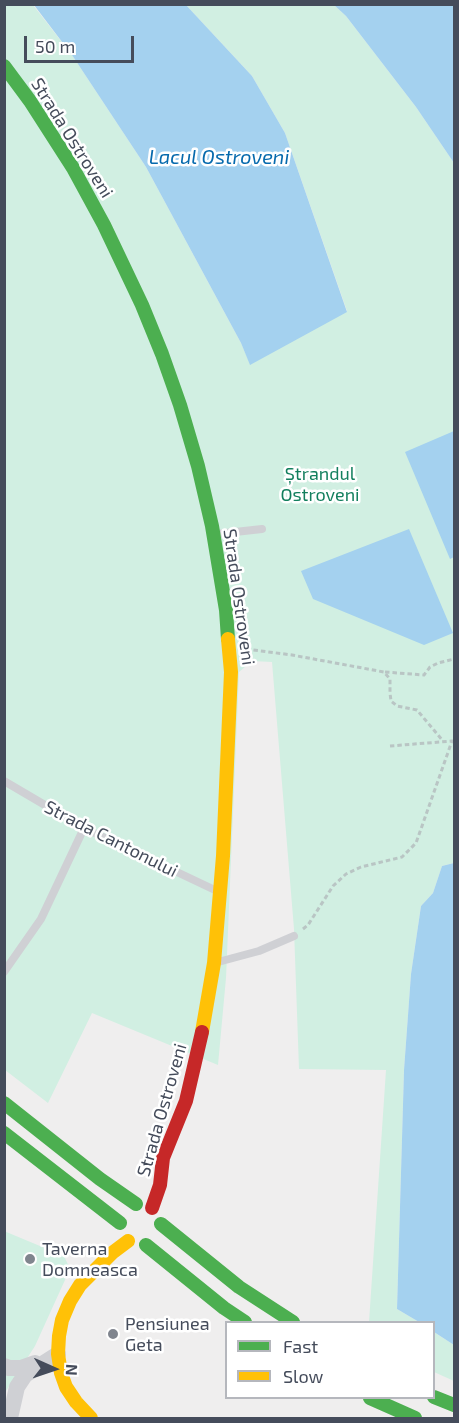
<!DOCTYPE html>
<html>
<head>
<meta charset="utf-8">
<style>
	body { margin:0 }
	#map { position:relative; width:459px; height:1423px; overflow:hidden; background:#efeeee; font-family:"Exo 2",sans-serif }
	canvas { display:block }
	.frame { position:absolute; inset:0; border:6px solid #454c5b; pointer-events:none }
	.legend { position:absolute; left:225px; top:1321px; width:210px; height:78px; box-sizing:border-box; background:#fff; border:2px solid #b5b7bd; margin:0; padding:8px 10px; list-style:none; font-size:18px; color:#454c5b }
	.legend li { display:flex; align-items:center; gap:12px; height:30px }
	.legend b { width:30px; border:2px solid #b5b7bd }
	.north { position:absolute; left:24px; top:1339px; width:60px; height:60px; -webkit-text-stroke:4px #fff; paint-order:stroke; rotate:93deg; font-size:16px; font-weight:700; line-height:24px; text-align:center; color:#454c5b }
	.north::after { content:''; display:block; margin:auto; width:21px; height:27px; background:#454c5b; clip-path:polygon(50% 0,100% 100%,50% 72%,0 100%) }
	.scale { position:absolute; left:24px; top:36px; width:110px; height:27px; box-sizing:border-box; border:3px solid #454c5b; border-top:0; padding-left:8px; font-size:18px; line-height:21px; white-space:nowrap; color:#454c5b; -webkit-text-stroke:4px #fff; paint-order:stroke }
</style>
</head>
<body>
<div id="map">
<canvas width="459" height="1423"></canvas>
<div class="frame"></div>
<ul class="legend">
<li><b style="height:8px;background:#4caf50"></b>Fast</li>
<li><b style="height:8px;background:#ffc107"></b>Slow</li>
</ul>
<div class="north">N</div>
<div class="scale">50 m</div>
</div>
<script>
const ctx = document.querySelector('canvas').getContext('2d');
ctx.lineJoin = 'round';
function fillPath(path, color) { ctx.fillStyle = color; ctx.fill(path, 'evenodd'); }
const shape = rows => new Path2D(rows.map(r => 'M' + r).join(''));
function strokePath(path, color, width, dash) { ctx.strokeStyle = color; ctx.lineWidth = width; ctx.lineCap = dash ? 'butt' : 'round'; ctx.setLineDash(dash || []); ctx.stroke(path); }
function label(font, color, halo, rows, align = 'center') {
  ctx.font = font + ' "Exo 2",sans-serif'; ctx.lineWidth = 5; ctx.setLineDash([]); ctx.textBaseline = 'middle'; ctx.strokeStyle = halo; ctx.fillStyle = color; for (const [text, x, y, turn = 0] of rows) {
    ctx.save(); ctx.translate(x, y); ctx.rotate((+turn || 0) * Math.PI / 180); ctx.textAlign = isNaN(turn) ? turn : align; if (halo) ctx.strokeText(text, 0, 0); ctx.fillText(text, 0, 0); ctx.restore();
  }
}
fillPath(shape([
	[4,5,33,5,72,55,146,167,241,343,250,364,347,311,285,133,252,76,186,5,334,5,346,16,416,107,454,163,454,863,442,866,433,893,421,906,411,974,404,1070,397,1309,419,1322,369,1322,386,1070,299,1069,294,929,272,662,252,661,239,672,226,978,218,1065,92,1013,48,1103,5,1070],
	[4,1231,64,1256,70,1269,35,1346,6,1391,5,1418],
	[434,1332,454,1345,454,1381,434,1372]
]), '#d1efe2');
fillPath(shape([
	[34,5,186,5,252,76,285,133,347,312,250,365,241,343,146,167,72,55],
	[334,5,454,5,454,163,416,107,346,16],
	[454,431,454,557,450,559,405,452],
	[409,529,453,633,424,645,313,599,301,571],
	[454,863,454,1345,434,1332,434,1322,419,1322,397,1309,404,1070,411,974,421,906,433,893,442,866]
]), '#a4d1ef');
strokePath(shape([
	[246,649,292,655,384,672,390,679,390,693,391,701,397,706,417,710,443,741],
	[385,672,424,675,430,667,438,663,454,659],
	[303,929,308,925,333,886,346,874,361,867,402,857,416,843,452,741,390,746]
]), '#b9c5c4', 3, [4.5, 3]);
strokePath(shape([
	[217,534,262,529],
	[4,781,84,828,217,891],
	[218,962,259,951,294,936],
	[4,972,41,919,84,828]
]), '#cfd0d4', 8);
strokePath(shape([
	[4,1366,9,1368,21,1368,35,1363],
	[10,1418,17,1387,25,1375,58,1354]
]), '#cfd0d4', 16);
strokePath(shape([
	[4,66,30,101,73,168,104,225,142,305,162,354,180,405,198,466,212,526,226,610,228,639],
	[4,1103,100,1179,136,1204],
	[4,1133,120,1223],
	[161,1224,239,1287,293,1322],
	[146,1245,224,1308,245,1322],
	[434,1397,454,1405],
	[370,1398,415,1418]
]), '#4caf50', 14);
strokePath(shape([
	[202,1032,214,963,223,856,231,672,228,639],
	[91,1418,76,1402,66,1387,61,1373,58,1354,59,1336,62,1320,70,1301,80,1285,112,1253,128,1241]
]), '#ffc107', 14);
strokePath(shape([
	[152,1208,160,1185,163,1158,186,1101,202,1032]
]), '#c62828', 14);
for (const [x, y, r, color] of [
	[30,1259,6,"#80858e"],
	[113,1334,6,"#80858e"]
]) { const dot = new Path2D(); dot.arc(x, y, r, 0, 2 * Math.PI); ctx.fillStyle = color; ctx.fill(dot); strokePath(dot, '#fff', 2); }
label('18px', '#454c5b', '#fff', [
	["Strada Ostroveni",72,138,58],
	["Strada Ostroveni",239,597,82],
	["Strada Cantonului",111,839,27],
	["Strada Ostroveni",162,1110,-74]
]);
label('18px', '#137f5e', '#fff', [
	["Ștrandul",320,474],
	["Ostroveni",320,495]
]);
label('18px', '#454c5b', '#fff', [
	["Taverna",42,1249],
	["Domneasca",42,1270],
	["Pensiunea",125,1324],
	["Geta",125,1345]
], 'left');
label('italic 20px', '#066aad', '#fff', [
	["Lacul Ostroveni",219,157]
]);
</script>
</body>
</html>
